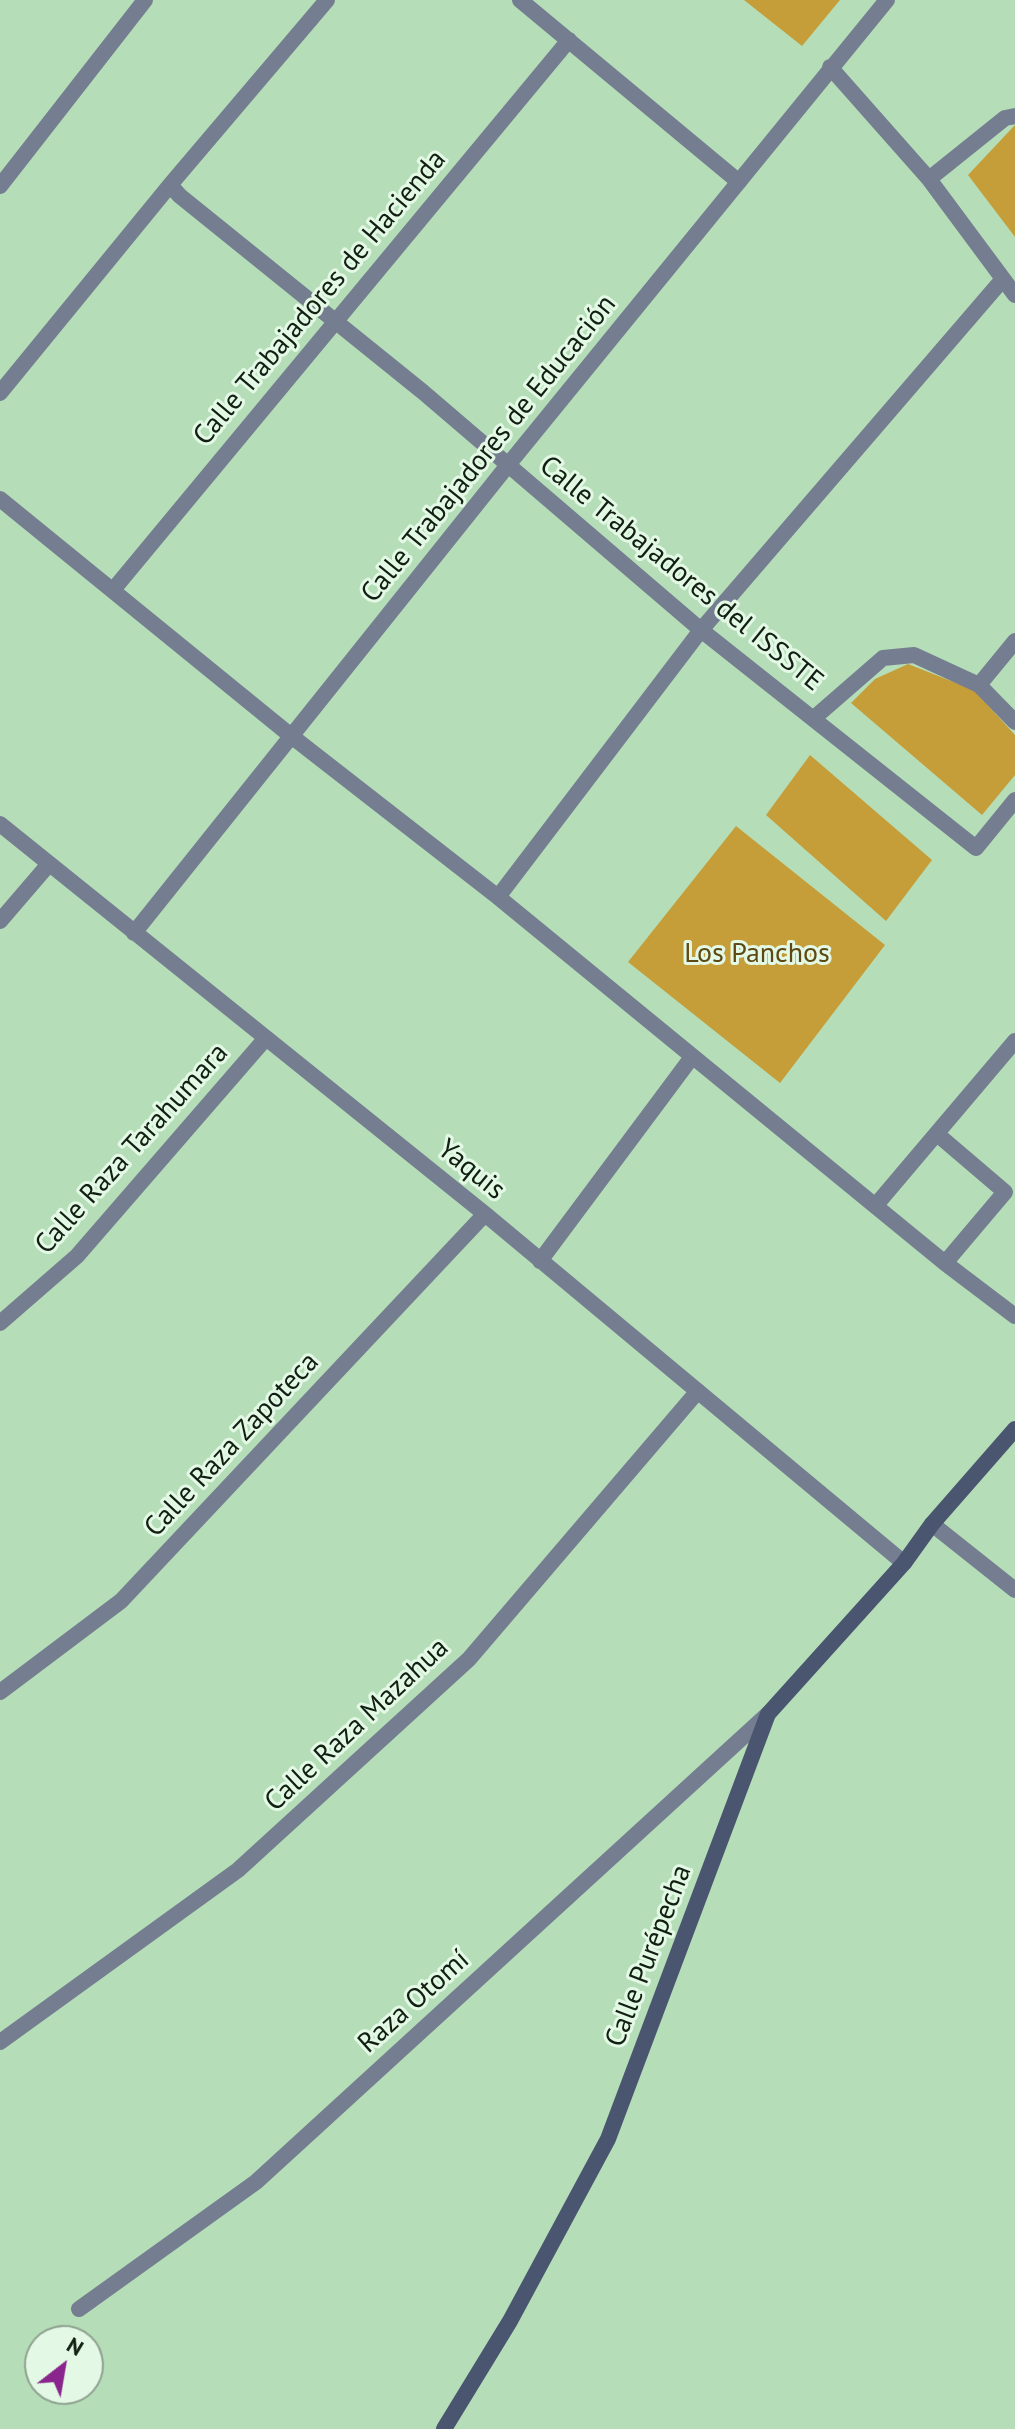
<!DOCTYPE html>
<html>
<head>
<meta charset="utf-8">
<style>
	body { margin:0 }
	#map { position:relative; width:1015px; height:2429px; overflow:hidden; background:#b5deb8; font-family:"PT Sans",sans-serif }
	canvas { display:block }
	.north { position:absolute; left:24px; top:2325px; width:80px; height:80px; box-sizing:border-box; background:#e4f9e5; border:2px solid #8fa290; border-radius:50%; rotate:31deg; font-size:22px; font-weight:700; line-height:32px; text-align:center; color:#101f11 }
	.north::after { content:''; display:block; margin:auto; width:28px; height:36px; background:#89258c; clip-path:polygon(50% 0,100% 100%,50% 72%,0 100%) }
</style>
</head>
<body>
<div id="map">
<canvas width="1015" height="2429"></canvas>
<div class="north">N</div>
</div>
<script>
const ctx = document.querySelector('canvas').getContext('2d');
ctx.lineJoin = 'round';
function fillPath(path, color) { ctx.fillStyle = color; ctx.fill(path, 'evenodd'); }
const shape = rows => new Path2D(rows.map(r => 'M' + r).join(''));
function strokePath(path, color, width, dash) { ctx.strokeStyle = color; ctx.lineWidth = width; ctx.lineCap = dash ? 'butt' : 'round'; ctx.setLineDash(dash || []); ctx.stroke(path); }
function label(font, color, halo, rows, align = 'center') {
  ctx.font = font + ' "PT Sans",sans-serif'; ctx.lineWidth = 6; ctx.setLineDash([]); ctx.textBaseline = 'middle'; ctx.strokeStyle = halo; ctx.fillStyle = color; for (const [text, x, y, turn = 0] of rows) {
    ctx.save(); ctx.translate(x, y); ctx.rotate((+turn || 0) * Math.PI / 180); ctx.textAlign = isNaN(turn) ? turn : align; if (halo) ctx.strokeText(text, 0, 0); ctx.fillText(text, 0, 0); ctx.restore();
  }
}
fillPath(shape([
	[744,0,840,0,802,46],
	[1015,125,1015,237,968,175],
	[908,664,974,690,1015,735,1015,775,982,815,851,703,875,679],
	[810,755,932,860,886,921,766,815],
	[736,826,885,945,780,1083,628,962]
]), '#c59e3a');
strokePath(shape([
	[0,186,145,0]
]), '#757e90', 16);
strokePath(shape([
	[520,0,739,182],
	[830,67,929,179,1015,295],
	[929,179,1005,118,1015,116],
	[170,185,180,196,423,392,701,630,976,848,1015,800],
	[0,393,170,185,327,0],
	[0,499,290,735,498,897,945,1263,1015,1316],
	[113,590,569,40],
	[979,685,1015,641],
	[814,718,883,658,914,655,979,685,1015,722],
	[0,824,485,1214,904,1563],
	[498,897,701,630,1003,279],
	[0,921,49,864],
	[134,933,508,465,887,0],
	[937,1134,1005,1192,945,1263],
	[876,1205,1015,1041],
	[540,1261,692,1057],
	[0,1323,77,1256,266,1038],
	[932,1524,1015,1590],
	[0,1692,121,1601,485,1214],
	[0,2042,238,1870,469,1659,698,1391],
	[79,2309,256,2182,768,1714]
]), '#757e90', 16);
strokePath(shape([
	[444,2429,510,2321,608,2139,768,1714,904,1563,932,1524,1015,1429]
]), '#4a5670', 16);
label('28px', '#101f11', '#e4f9e5', [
	["Calle Trabajadores de Hacienda",320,298,-50],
	["Calle Trabajadores de Educación",489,449,-51],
	["Calle Trabajadores del ISSSTE",681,574,39],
	["Calle Raza Tarahumara",132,1149,-48],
	["Yaquis",471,1170,39],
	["Calle Raza Zapoteca",232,1445,-47],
	["Calle Raza Mazahua",357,1725,-43],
	["Calle Purépecha",649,1956,-69],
	["Raza Otomí",414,2002,-42]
]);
label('28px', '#5e4914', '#e4f9e5', [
	["Los Panchos",757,954]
]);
</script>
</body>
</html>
